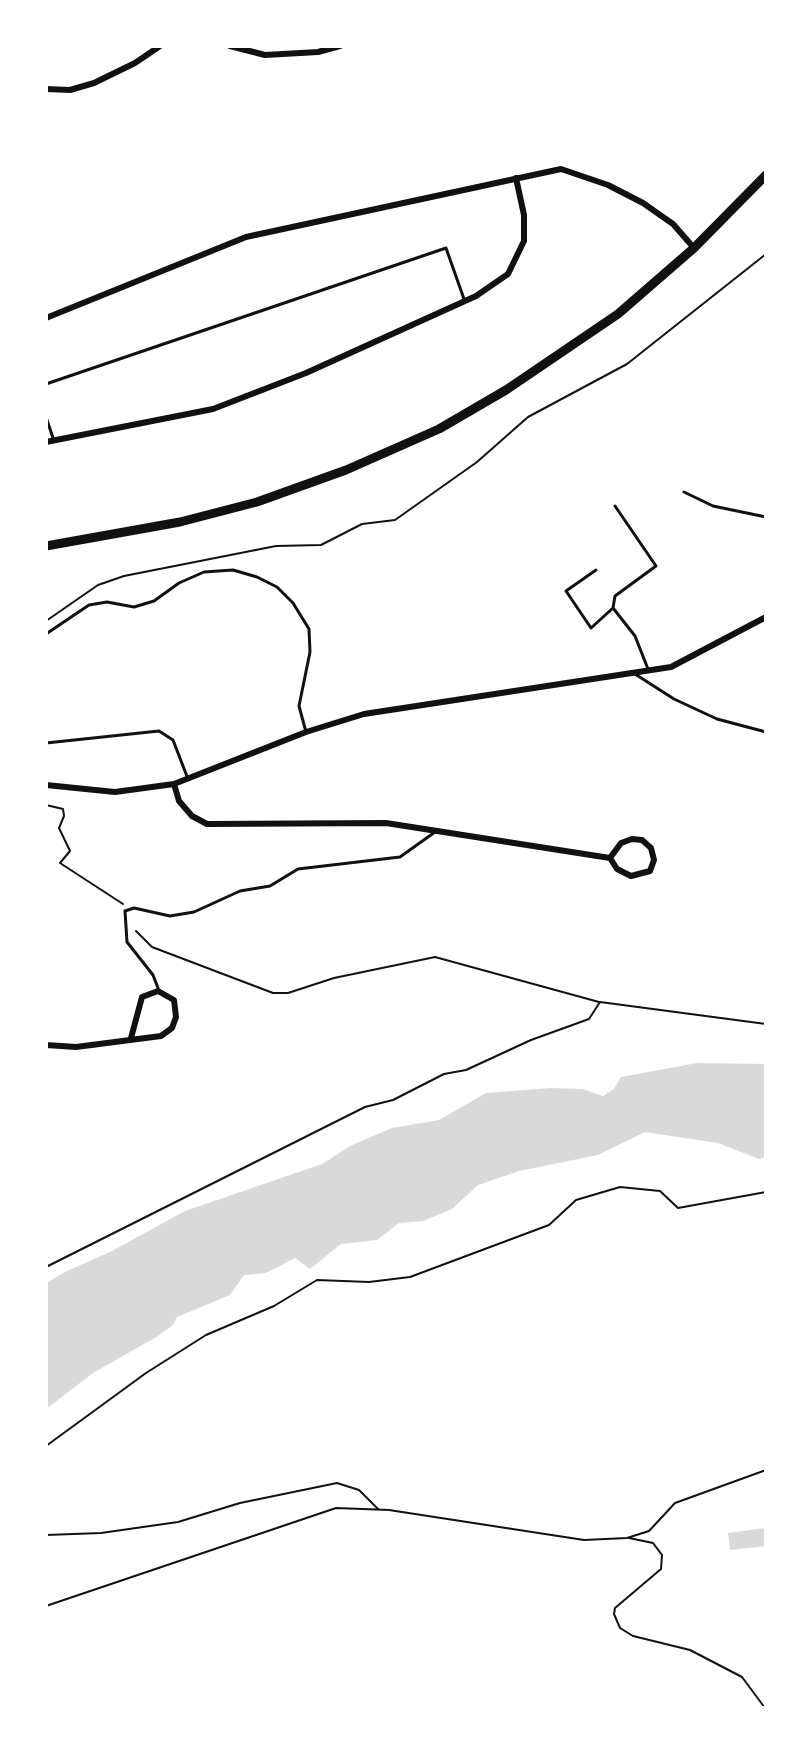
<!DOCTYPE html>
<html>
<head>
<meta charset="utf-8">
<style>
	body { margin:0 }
	#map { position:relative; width:812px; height:1754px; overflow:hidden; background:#fff; font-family:Rubik,sans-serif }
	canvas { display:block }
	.frame { position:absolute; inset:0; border:48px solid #fff; pointer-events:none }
</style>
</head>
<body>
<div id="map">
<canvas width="812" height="1754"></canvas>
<div class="frame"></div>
</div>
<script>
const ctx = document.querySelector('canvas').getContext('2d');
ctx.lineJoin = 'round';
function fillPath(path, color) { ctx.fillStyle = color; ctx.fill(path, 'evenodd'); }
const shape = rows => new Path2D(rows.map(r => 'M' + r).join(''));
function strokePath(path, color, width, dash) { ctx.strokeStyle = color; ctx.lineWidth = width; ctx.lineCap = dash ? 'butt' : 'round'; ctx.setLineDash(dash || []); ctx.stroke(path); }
fillPath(shape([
	[697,1063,766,1064,766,1157,759,1159,718,1143,645,1132,598,1155,519,1171,478,1185,452,1209,423,1221,399,1223,377,1240,341,1244,310,1269,295,1258,266,1273,244,1275,230,1295,177,1317,173,1325,158,1336,93,1373,46,1409,46,1283,65,1272,112,1251,185,1211,322,1164,352,1145,392,1128,439,1120,486,1093,551,1088,583,1089,603,1096,614,1089,621,1077],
	[766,1528,766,1546,730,1550,728,1533]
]), '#d9d9d9');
strokePath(shape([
	[46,621,98,585,124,576,276,546,321,545,362,524,395,520,477,462,528,417,627,364,766,254],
	[46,805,63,809,64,816,59,828,70,851,60,863,123,904],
	[136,931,152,947,273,993,288,993,334,978,435,957,599,1002],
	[46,1267,365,1107,393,1100,444,1074,466,1070,531,1040,589,1019,600,1002,766,1024],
	[46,1446,146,1373,206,1335,274,1306,317,1280,369,1282,410,1277,549,1225,576,1200,620,1187,660,1191,678,1208,766,1192],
	[46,1535,101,1533,178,1522,240,1503,337,1483,359,1490,378,1509],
	[629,1538,653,1543,662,1555,661,1569,615,1608,614,1614,620,1628,633,1636,690,1650,742,1677,765,1708],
	[46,1606,336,1508,389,1510,584,1540,627,1538,649,1531,675,1503,766,1470]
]), '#111', 2);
strokePath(shape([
	[46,384,446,248,464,299],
	[46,417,54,441],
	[684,492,713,506,766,517],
	[596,570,566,591,591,628,613,608,635,636,648,669],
	[613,608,615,596,656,566,615,506],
	[46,634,89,605,107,602,134,607,154,601,179,583,204,572,233,570,257,577,277,587,293,603,309,629,310,652,299,706,306,732],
	[635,674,674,699,717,719,766,732],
	[46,743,159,731,173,740,188,779],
	[158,988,153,975,127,942,125,911,134,908,170,916,194,912,240,891,270,886,298,869,400,857,435,832]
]), '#111', 3);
strokePath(shape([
	[230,46,265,55,318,52,340,46],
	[46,89,70,90,94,83,135,63,160,46],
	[46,318,246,237,561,169,608,185,643,203,673,224,694,248],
	[46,442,213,409,306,373,476,296,508,274,524,241,524,215,516,178],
	[174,784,179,801,192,816,207,824,386,823,610,858,617,869,631,876,650,871,654,860,651,848,642,840,632,839,621,843,610,858],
	[46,785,115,792,174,784,306,732,364,714,671,667,766,617],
	[46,1045,76,1047,161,1036,172,1028,176,1017,174,1000,158,991,142,997,131,1038]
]), '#111', 6);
strokePath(shape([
	[46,546,180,522,257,502,346,470,439,429,506,390,618,314,694,248,766,175]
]), '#111', 9);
</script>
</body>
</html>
